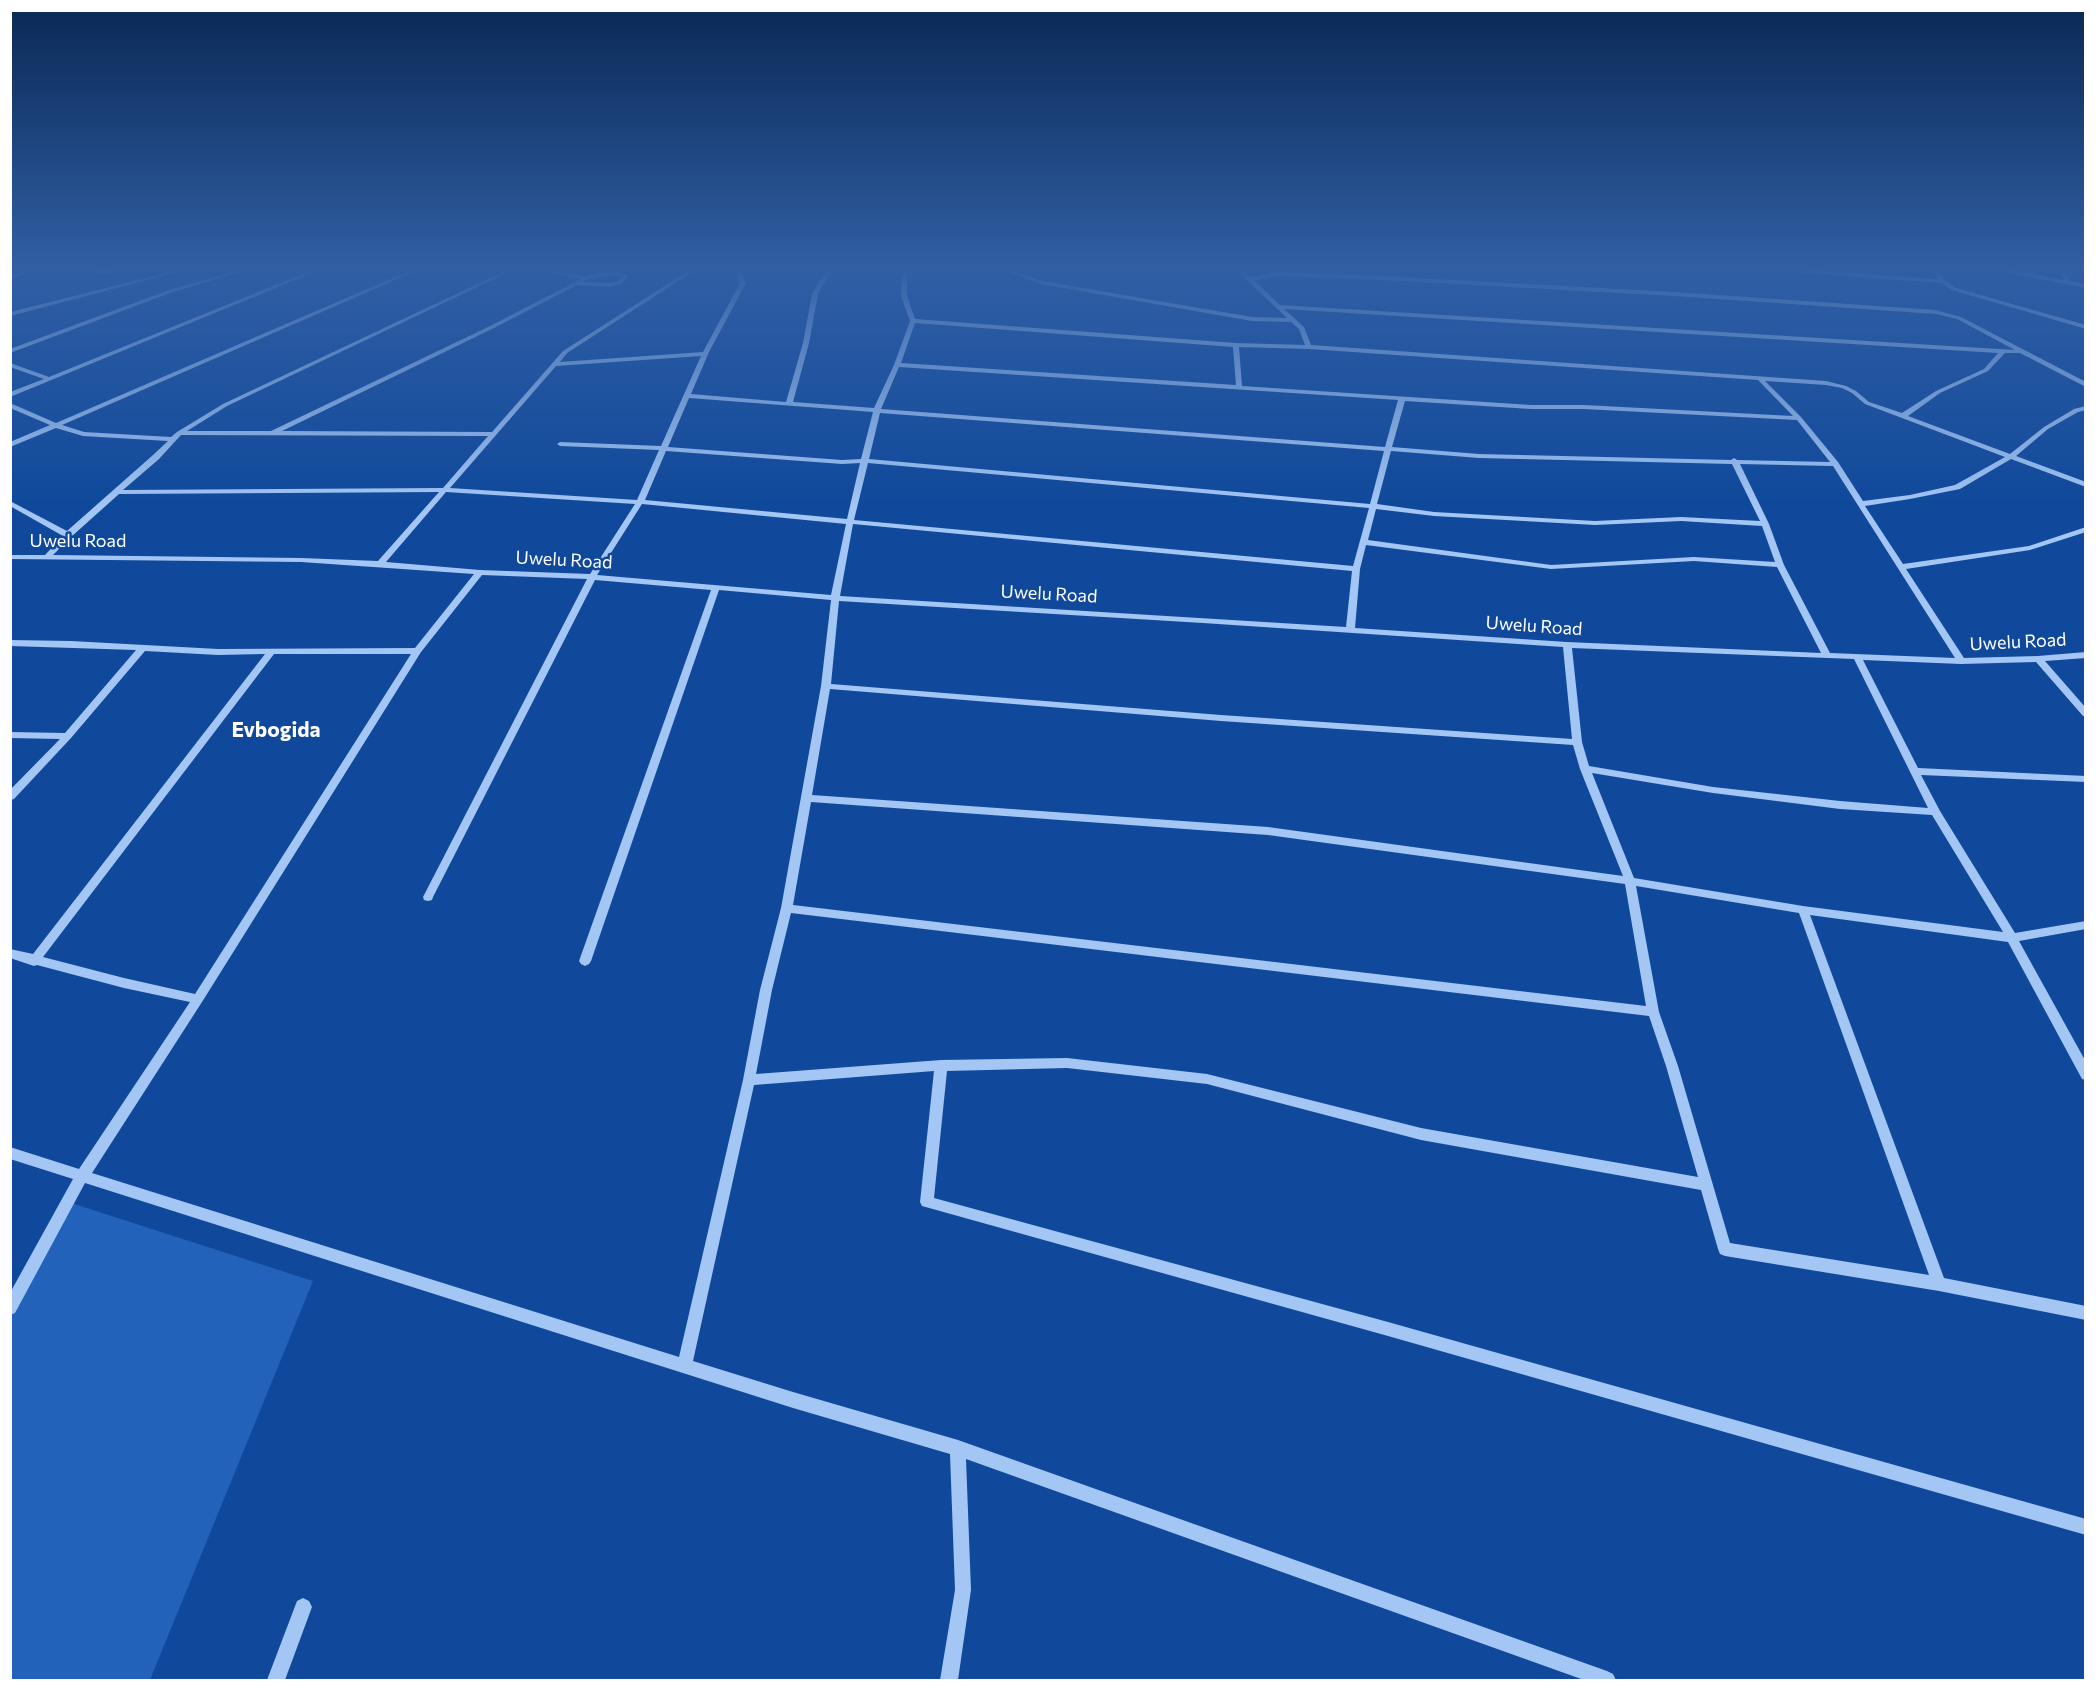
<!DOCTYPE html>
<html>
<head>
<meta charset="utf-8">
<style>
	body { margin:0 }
	#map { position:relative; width:2096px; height:1691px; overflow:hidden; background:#10499b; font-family:Commissioner,sans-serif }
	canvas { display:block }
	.frame { position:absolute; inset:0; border:12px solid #fff; pointer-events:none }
</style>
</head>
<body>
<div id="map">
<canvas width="2096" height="1691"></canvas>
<div class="frame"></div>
</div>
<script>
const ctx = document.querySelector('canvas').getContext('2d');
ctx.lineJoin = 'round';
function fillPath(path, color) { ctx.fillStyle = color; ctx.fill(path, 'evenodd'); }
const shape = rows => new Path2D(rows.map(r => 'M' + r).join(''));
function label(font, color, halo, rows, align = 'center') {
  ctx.font = font + ' Commissioner,sans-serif'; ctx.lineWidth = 5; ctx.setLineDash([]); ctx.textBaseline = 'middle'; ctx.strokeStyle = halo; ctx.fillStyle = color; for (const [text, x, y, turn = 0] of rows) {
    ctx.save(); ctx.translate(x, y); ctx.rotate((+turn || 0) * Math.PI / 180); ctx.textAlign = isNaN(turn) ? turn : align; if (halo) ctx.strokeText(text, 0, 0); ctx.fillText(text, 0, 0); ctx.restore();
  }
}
fillPath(shape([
	[68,1202,313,1281,150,1680,11,1680,10,1317]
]), '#2262ba');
fillPath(shape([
	[25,271,32,271,10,279,10,275,25,271],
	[92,271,114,271,111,273,95,273,92,271],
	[174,271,182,271,10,316,10,312,174,271],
	[236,271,243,271,173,292,10,353,10,349,169,290,236,271],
	[310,271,317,271,10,397,10,392,44,379,10,367,10,363,49,377,310,271],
	[409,271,416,271,62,425,84,432,171,437,177,432,223,404,505,271,511,271,227,406,187,431,271,431,490,326,581,279,550,273,548,271,586,276,616,271,629,276,621,284,610,287,577,285,494,328,282,431,492,432,563,351,688,271,694,271,567,353,560,362,703,352,740,283,736,271,740,271,746,283,709,352,691,394,786,402,803,343,812,294,826,271,831,271,818,294,809,343,793,402,874,408,894,365,910,321,901,296,902,271,907,271,907,296,915,319,1236,343,1305,345,1299,329,1291,322,1252,321,1041,284,1005,271,1012,271,1042,281,1252,317,1287,318,1248,281,1246,280,1239,271,1245,271,1251,277,1277,272,1364,275,1675,292,1936,310,1961,317,2086,382,2086,387,2020,353,2005,353,1988,371,1940,393,1908,416,2010,454,2044,427,2074,409,2086,406,2086,410,2078,412,2048,429,2016,456,2086,482,2086,487,2011,459,1960,489,1910,499,1865,506,1903,564,2029,546,2086,527,2086,532,2030,550,1906,569,1964,658,2038,656,2086,652,2086,658,2045,661,2086,708,2086,717,2083,716,2036,662,1961,664,1863,660,1918,768,2086,776,2086,782,1921,775,1940,811,2015,933,2086,921,2086,929,2019,941,2086,1062,2086,1080,2082,1079,2008,942,1810,915,1944,1278,2086,1306,2086,1320,1939,1291,1725,1256,1720,1254,1718,1249,1701,1190,1421,1140,1207,1084,1067,1068,947,1071,934,1198,1388,1322,2086,1519,2086,1535,1388,1336,922,1206,920,1202,934,1071,754,1085,693,1361,793,1392,958,1440,1607,1671,1613,1674,1616,1680,1584,1680,966,1459,971,1590,958,1680,940,1680,955,1590,950,1454,793,1408,85,1183,15,1313,10,1315,10,1293,73,1179,10,1159,10,1147,79,1169,190,1002,124,988,37,965,34,966,10,958,10,949,33,954,265,654,218,655,145,651,71,738,14,799,10,800,10,790,60,739,10,738,10,732,65,733,136,650,10,646,10,640,71,641,218,649,415,648,474,574,301,562,10,559,10,555,45,555,63,536,10,506,10,501,67,531,153,455,168,441,83,436,56,428,10,447,10,442,50,425,10,408,10,403,56,423,409,271],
	[616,275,622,277,617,282,610,283,583,282,588,279,616,275],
	[1277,276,1364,279,1675,296,1936,314,1957,319,2015,350,1280,305,1254,280,1277,276],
	[1284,309,1998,353,1984,369,1936,391,1902,413,1869,402,1856,391,1846,386,1826,381,1311,345,1304,327,1284,309],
	[915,323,1233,347,1236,385,901,363,915,323],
	[1239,347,1309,349,1758,380,1793,416,1584,405,1531,405,1242,386,1239,347],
	[701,356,661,446,560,442,557,444,560,446,659,450,637,500,450,488,556,366,701,356],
	[899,367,1398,400,1385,447,881,409,899,367],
	[1765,381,1826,385,1842,388,1852,393,1865,404,2005,457,1955,485,1910,495,1863,501,1838,462,1801,417,1765,381],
	[689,398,873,412,861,459,842,460,668,447,689,398],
	[1405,401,1531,409,1584,409,1797,420,1830,462,1737,460,1734,458,1731,460,1479,454,1392,447,1405,401],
	[880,413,1384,451,1370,504,869,459,880,413],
	[181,435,488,436,443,488,123,490,159,459,181,435],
	[666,451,842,464,860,463,847,519,645,500,666,451],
	[1391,451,1479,458,1732,464,1760,521,1681,517,1595,521,1434,512,1377,504,1391,451],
	[868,463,1369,508,1353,566,854,520,868,463],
	[1740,464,1833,466,1955,658,1830,653,1784,565,1769,524,1740,464],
	[439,492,378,561,301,558,53,555,71,537,119,494,439,492],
	[446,492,635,504,590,574,480,570,386,562,446,492],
	[642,504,846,524,831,595,597,575,642,504],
	[1376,509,1434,516,1595,525,1681,521,1762,526,1775,562,1694,557,1551,565,1368,540,1376,509],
	[853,524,1352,571,1346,627,840,596,853,524],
	[1366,545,1551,569,1694,561,1777,567,1821,653,1567,642,1355,628,1360,569,1366,545],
	[482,575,587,579,423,897,424,900,428,901,432,900,433,897,595,580,711,590,579,961,581,964,585,966,589,964,591,961,719,590,831,600,821,686,781,908,760,990,743,1080,679,1357,92,1173,202,1002,421,652,482,575],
	[839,601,1203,623,1563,647,1572,739,1221,715,831,684,839,601],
	[1572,648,1854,659,1928,808,1840,801,1713,787,1589,766,1582,742,1572,648],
	[274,654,411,654,195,994,124,978,43,957,274,654],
	[830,689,1221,721,1573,745,1580,769,1623,876,1268,827,812,795,830,689],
	[1592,773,1713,793,1840,809,1932,815,2003,932,1803,906,1634,878,1592,773],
	[811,802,1268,835,1625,884,1646,1006,793,905,811,802],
	[1636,886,1799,913,1929,1275,1730,1243,1678,1066,1659,1012,1636,886],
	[791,913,1649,1016,1666,1066,1698,1177,1421,1128,1207,1074,1067,1058,941,1060,756,1074,772,990,791,913],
	[1800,271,1820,271,1938,279,1933,271,1938,271,1944,280,1956,288,2086,325,2086,329,1952,290,1941,283,1803,273,1800,271],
	[2008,271,2016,271,2064,280,2060,271,2065,271,2070,281,2086,284,2086,288,2010,273,2008,271],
	[303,1598,309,1601,312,1607,285,1680,267,1680,297,1601,303,1598]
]), '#a3c6f5');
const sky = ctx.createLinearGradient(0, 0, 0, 507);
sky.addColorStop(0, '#092855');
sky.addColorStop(0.53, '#315fa4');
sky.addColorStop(1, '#315fa400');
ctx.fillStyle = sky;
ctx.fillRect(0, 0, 2096, 507);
label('18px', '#fff', '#10499b', [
	["Uwelu Road",78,541],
	["Uwelu Road",564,560,3],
	["Uwelu Road",1049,594,3],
	["Uwelu Road",1534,626,4],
	["Uwelu Road",2018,642,-3]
]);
label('bold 21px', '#fff', '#10499b', [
	["Evbogida",276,730]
]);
</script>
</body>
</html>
